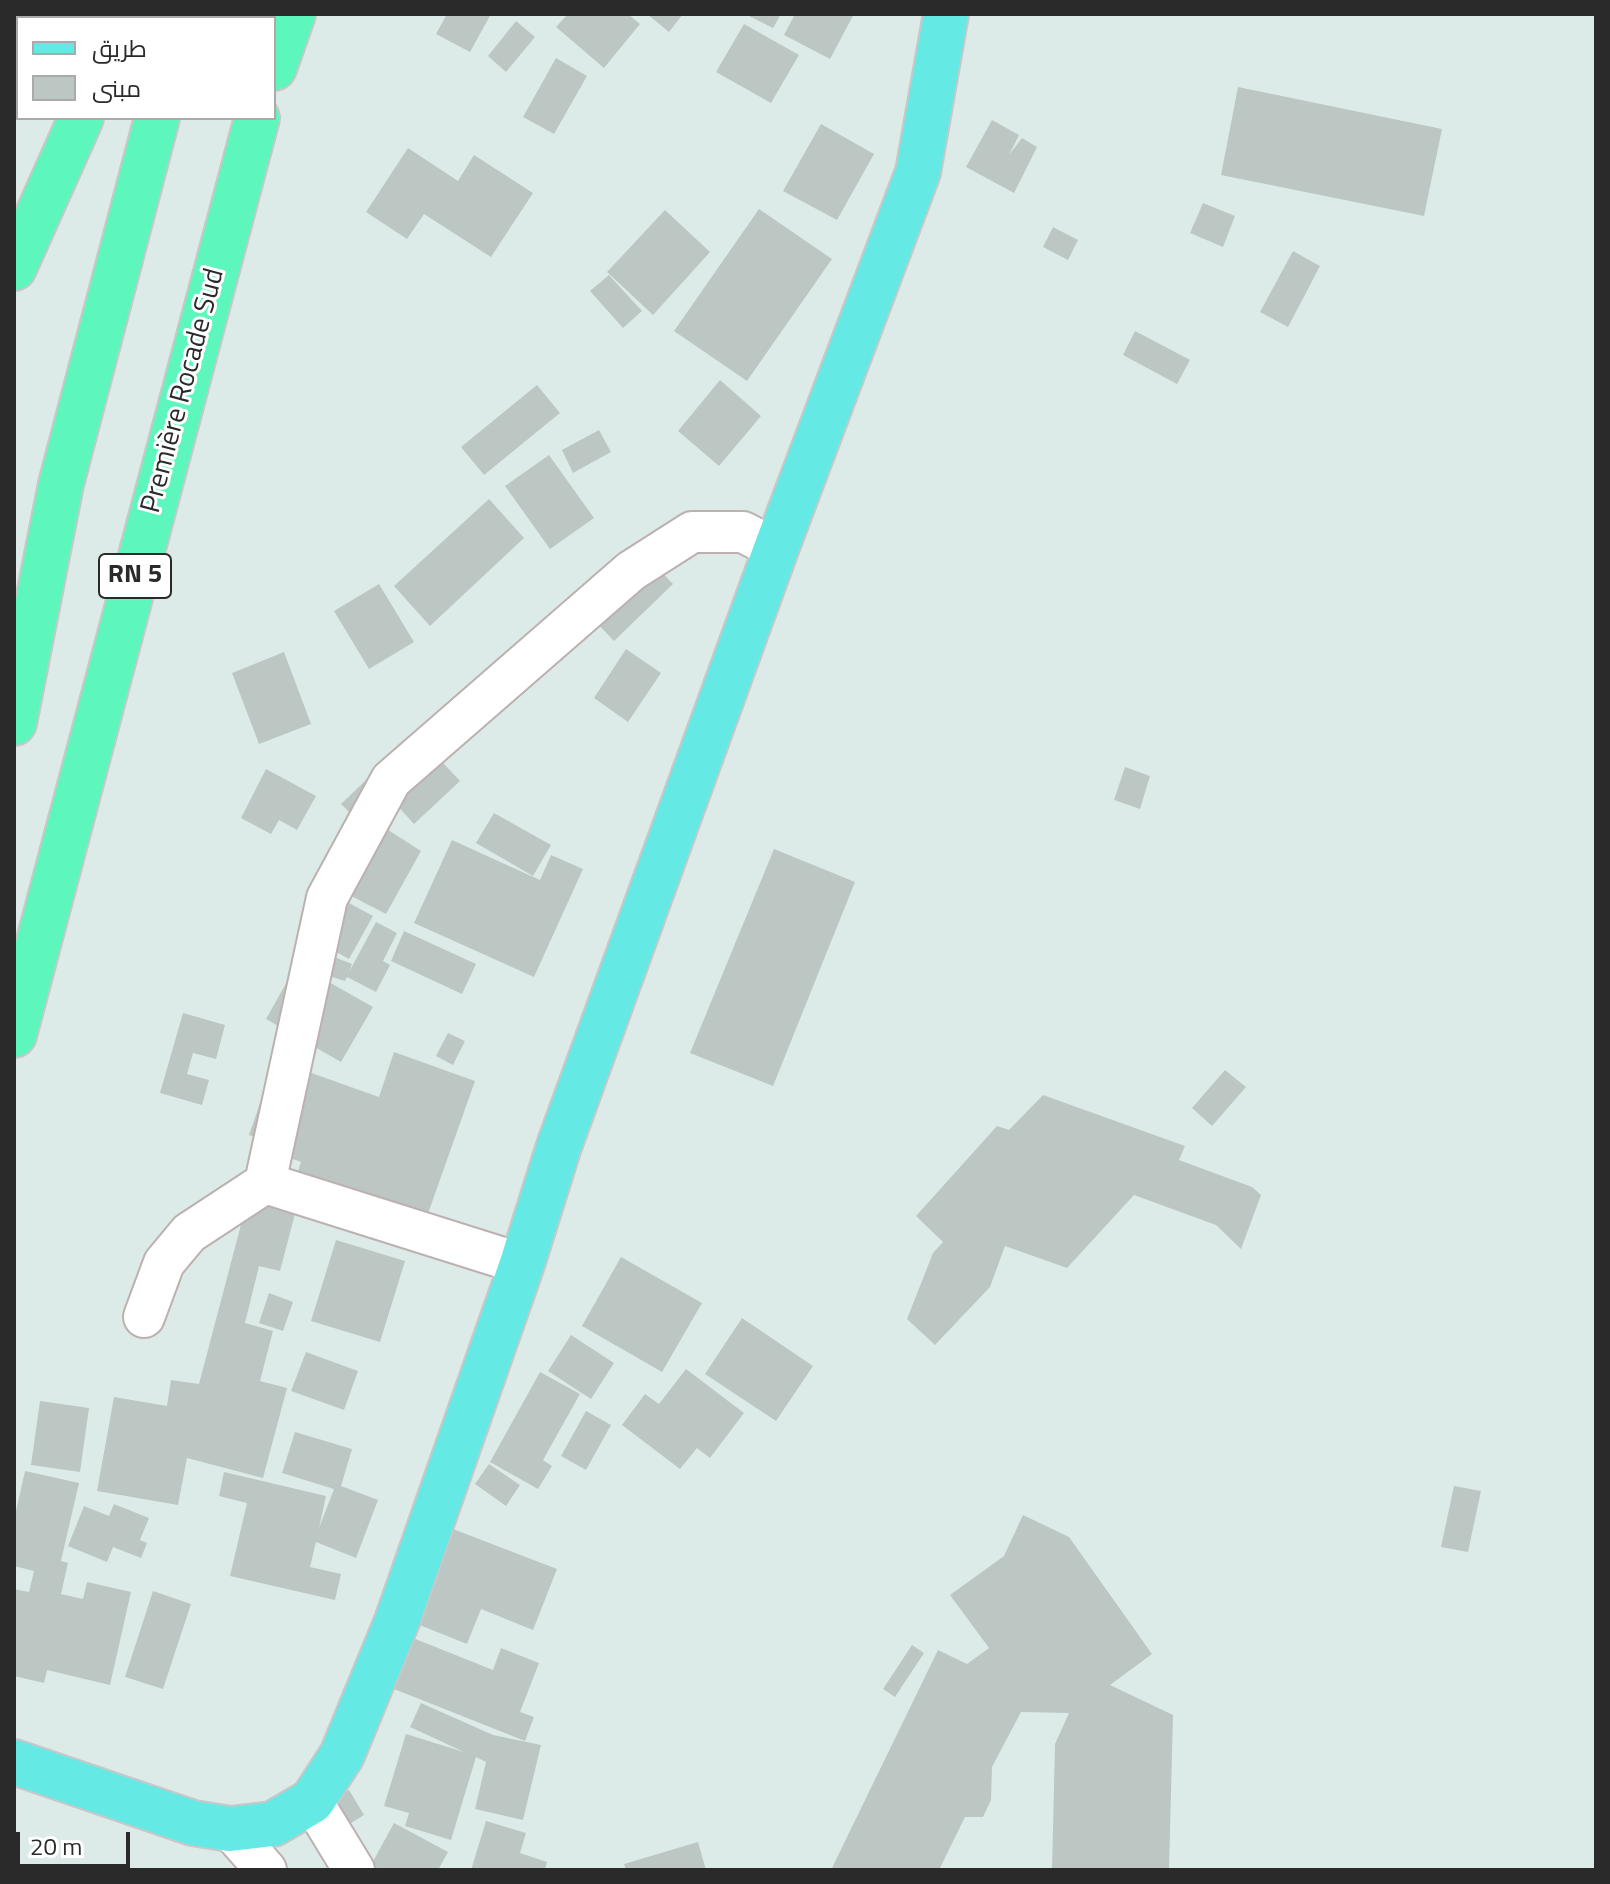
<!DOCTYPE html>
<html>
<head>
<meta charset="utf-8">
<style>
	body { margin:0 }
	#map { position:relative; width:1610px; height:1884px; overflow:hidden; background:#ddebe8; font-family:"Titillium Web",Cairo,sans-serif }
	canvas { display:block }
	.frame { position:absolute; inset:0; border:16px solid #2a2a2a; pointer-events:none }
	.legend { position:absolute; left:16px; top:16px; width:260px; height:104px; box-sizing:border-box; background:#fff; border:2px solid #aaa; margin:0; padding:10px 14px; list-style:none; font-size:24px; color:#2a2a2a }
	.legend li { display:flex; align-items:center; gap:16px; height:40px }
	.legend b { width:40px; border:2px solid #aaa }
	.scale { position:absolute; left:16px; top:1832px; width:114px; height:36px; box-sizing:border-box; border:4px solid #2a2a2a; border-top:0; padding-left:10px; font-size:24px; line-height:28px; white-space:nowrap; color:#2a2a2a; -webkit-text-stroke:6px #fff; paint-order:stroke }
</style>
</head>
<body>
<div id="map">
<canvas width="1610" height="1884"></canvas>
<div class="frame"></div>
<ul class="legend">
<li><b style="height:10px;background:#64e9e4"></b>طريق</li>
<li><b style="height:22px;background:#bcc7c4"></b>مبنى</li>
</ul>
<div class="scale">20 m</div>
</div>
<script>
const ctx = document.querySelector('canvas').getContext('2d');
ctx.lineJoin = 'round';
function fillPath(path, color) { ctx.fillStyle = color; ctx.fill(path, 'evenodd'); }
const shape = rows => new Path2D(rows.map(r => 'M' + r).join(''));
function strokePath(path, color, width, dash) { ctx.strokeStyle = color; ctx.lineWidth = width; ctx.lineCap = dash ? 'butt' : 'round'; ctx.setLineDash(dash || []); ctx.stroke(path); }
function label(font, color, halo, rows, align = 'center') {
  ctx.font = font + ' "Titillium Web",sans-serif'; ctx.lineWidth = 6; ctx.setLineDash([]); ctx.textBaseline = 'middle'; ctx.strokeStyle = halo; ctx.fillStyle = color; for (const [text, x, y, turn = 0] of rows) {
    ctx.save(); ctx.translate(x, y); ctx.rotate((+turn || 0) * Math.PI / 180); ctx.textAlign = isNaN(turn) ? turn : align; if (halo) ctx.strokeText(text, 0, 0); ctx.fillText(text, 0, 0); ctx.restore();
  }
}
fillPath(shape([
	[447,14,491,14,470,52,436,34],
	[568,14,628,14,640,24,604,68,556,27],
	[647,14,683,14,669,32],
	[745,14,781,14,773,28],
	[795,14,854,14,830,59,784,35],
	[516,21,535,37,506,72,488,56],
	[744,24,799,55,771,103,716,72],
	[556,58,587,76,554,134,523,117],
	[1238,87,1442,129,1424,216,1221,175],
	[992,120,1019,135,1009,155,1022,138,1037,147,1014,193,966,167],
	[821,124,874,154,837,220,783,191],
	[408,148,458,181,474,155,533,193,491,257,424,214,407,239,366,212],
	[1203,203,1235,216,1223,247,1190,233],
	[759,209,832,259,747,381,674,331],
	[665,210,710,252,653,315,607,272],
	[1053,227,1078,240,1068,260,1043,247],
	[1293,251,1320,266,1288,327,1260,312],
	[609,275,642,311,623,328,590,291],
	[1135,331,1190,360,1177,384,1123,355],
	[720,380,761,416,719,466,678,431],
	[537,385,560,413,484,475,461,447],
	[599,430,611,452,573,473,562,450],
	[549,455,594,518,550,549,505,486],
	[489,499,524,538,430,626,394,586],
	[636,545,673,584,614,641,577,602],
	[379,584,414,642,369,669,334,611],
	[626,649,661,673,628,722,594,698],
	[284,652,311,724,259,744,232,673],
	[415,733,460,781,414,824,394,802,379,824,421,851,386,914,326,883,359,822,341,804],
	[1125,767,1150,776,1140,809,1114,800],
	[266,769,316,796,297,830,279,820,271,834,241,818],
	[494,813,551,845,533,876,476,843],
	[452,840,540,880,551,855,583,869,534,977,414,923],
	[774,849,855,882,773,1086,690,1053],
	[349,903,373,916,349,959,311,938,339,922],
	[376,922,397,933,383,961,390,965,376,992,347,977,345,981,322,974,329,955,352,964,349,972],
	[404,931,476,964,462,994,391,961],
	[297,964,373,1007,341,1062,266,1019],
	[183,1013,225,1025,216,1059,193,1053,187,1074,209,1080,202,1105,160,1093],
	[448,1033,465,1041,453,1065,436,1056],
	[394,1052,475,1081,425,1222,366,1195,298,1171,301,1162,271,1151,274,1143,249,1135,275,1060,379,1097],
	[1225,1070,1246,1087,1212,1126,1192,1108],
	[1043,1095,1185,1146,1179,1160,1252,1187,1261,1195,1241,1249,1216,1225,1134,1195,1067,1268,1005,1246,990,1287,935,1345,907,1319,933,1253,943,1242,916,1216,997,1126,1009,1130],
	[248,1198,296,1210,280,1271,259,1266,245,1323,273,1331,260,1381,287,1388,263,1478,187,1458,178,1505,97,1491,114,1397,167,1406,171,1380,199,1384],
	[336,1240,405,1261,380,1342,311,1321],
	[621,1257,702,1303,662,1372,582,1326],
	[269,1293,293,1302,283,1331,259,1323],
	[742,1318,813,1366,776,1421,705,1374],
	[571,1335,614,1363,591,1399,548,1371],
	[306,1352,358,1371,344,1410,291,1391],
	[686,1369,744,1413,710,1458,697,1448,680,1469,622,1425,645,1394,659,1404],
	[540,1372,580,1394,543,1460,552,1466,538,1489,490,1462],
	[40,1401,89,1408,80,1472,31,1465],
	[586,1411,611,1425,586,1470,561,1456],
	[295,1432,352,1449,341,1486,378,1500,356,1558,316,1542,310,1567,341,1574,335,1600,230,1576,247,1503,219,1496,224,1472,326,1496,319,1528,334,1489,282,1473],
	[489,1464,520,1485,506,1506,475,1484],
	[25,1471,79,1483,61,1561,68,1563,61,1594,83,1599,87,1582,131,1592,110,1685,47,1670,44,1683,14,1676,14,1589,29,1592,34,1571,14,1566,14,1520],
	[1454,1486,1481,1491,1468,1552,1441,1547],
	[114,1504,149,1518,140,1540,147,1543,141,1558,113,1547,107,1562,68,1546,84,1506,109,1516],
	[1023,1515,1069,1537,1152,1654,1110,1685,1173,1715,1169,1870,1052,1870,1055,1744,1069,1713,1021,1712,992,1767,991,1800,983,1817,965,1817,939,1870,831,1870,938,1650,967,1664,989,1648,950,1595,1004,1556],
	[453,1529,557,1569,533,1630,481,1609,467,1644,417,1624],
	[153,1591,191,1604,163,1689,125,1677],
	[413,1638,493,1670,501,1648,539,1663,520,1712,534,1717,525,1741,394,1689],
	[912,1645,924,1653,895,1697,883,1689],
	[421,1703,493,1735,541,1745,523,1820,475,1809,486,1762,476,1757,451,1840,405,1826,409,1813,384,1806,406,1734,464,1752,410,1727],
	[349,1790,364,1815,340,1830,324,1804],
	[486,1821,526,1833,520,1853,547,1862,545,1870,471,1870],
	[394,1823,448,1852,438,1870,380,1870,371,1865],
	[698,1842,706,1870,626,1870,624,1864]
]), '#bcc7c4');
const minor = shape([
	[265,1183,522,1264],
	[144,1317,164,1263,189,1233,265,1183,327,898,391,780,631,571,692,532,743,532,776,549],
	[312,1801,354,1870],
	[230,1829,266,1870]
]);
const major = shape([
	[14,1762,193,1823,230,1829,273,1824,312,1801,342,1755,397,1621,522,1264,559,1146,776,549,918,172,946,14]
]);
const highway = shape([
	[126,18,128,14],
	[187,18,189,14],
	[274,68,293,14],
	[14,268,81,118],
	[14,723,61,484,157,118],
	[14,1035,257,118]
]);
strokePath(minor, '#bdb0b0', 44);
strokePath(major, '#c8c8c8', 48);
strokePath(highway, '#c8c8c8', 48);
strokePath(minor, '#fff', 40);
strokePath(major, '#64e9e4', 44);
strokePath(highway, '#5df6bd', 44);
for (const [x, y, w] of [
	[135,576,72]
]) { const box = new Path2D(); box.roundRect(x - w / 2, y - 22, w, 44, 6); ctx.fillStyle = '#fff'; ctx.fill(box); strokePath(box, '#2a2a2a', 2); }
label('bold 26px', '#2a2a2a', null, [
	["RN 5",135,576]
]);
label('28px', '#2a2a2a', '#fff', [
	["Première Rocade Sud",184,391,-75]
]);
</script>
</body>
</html>
